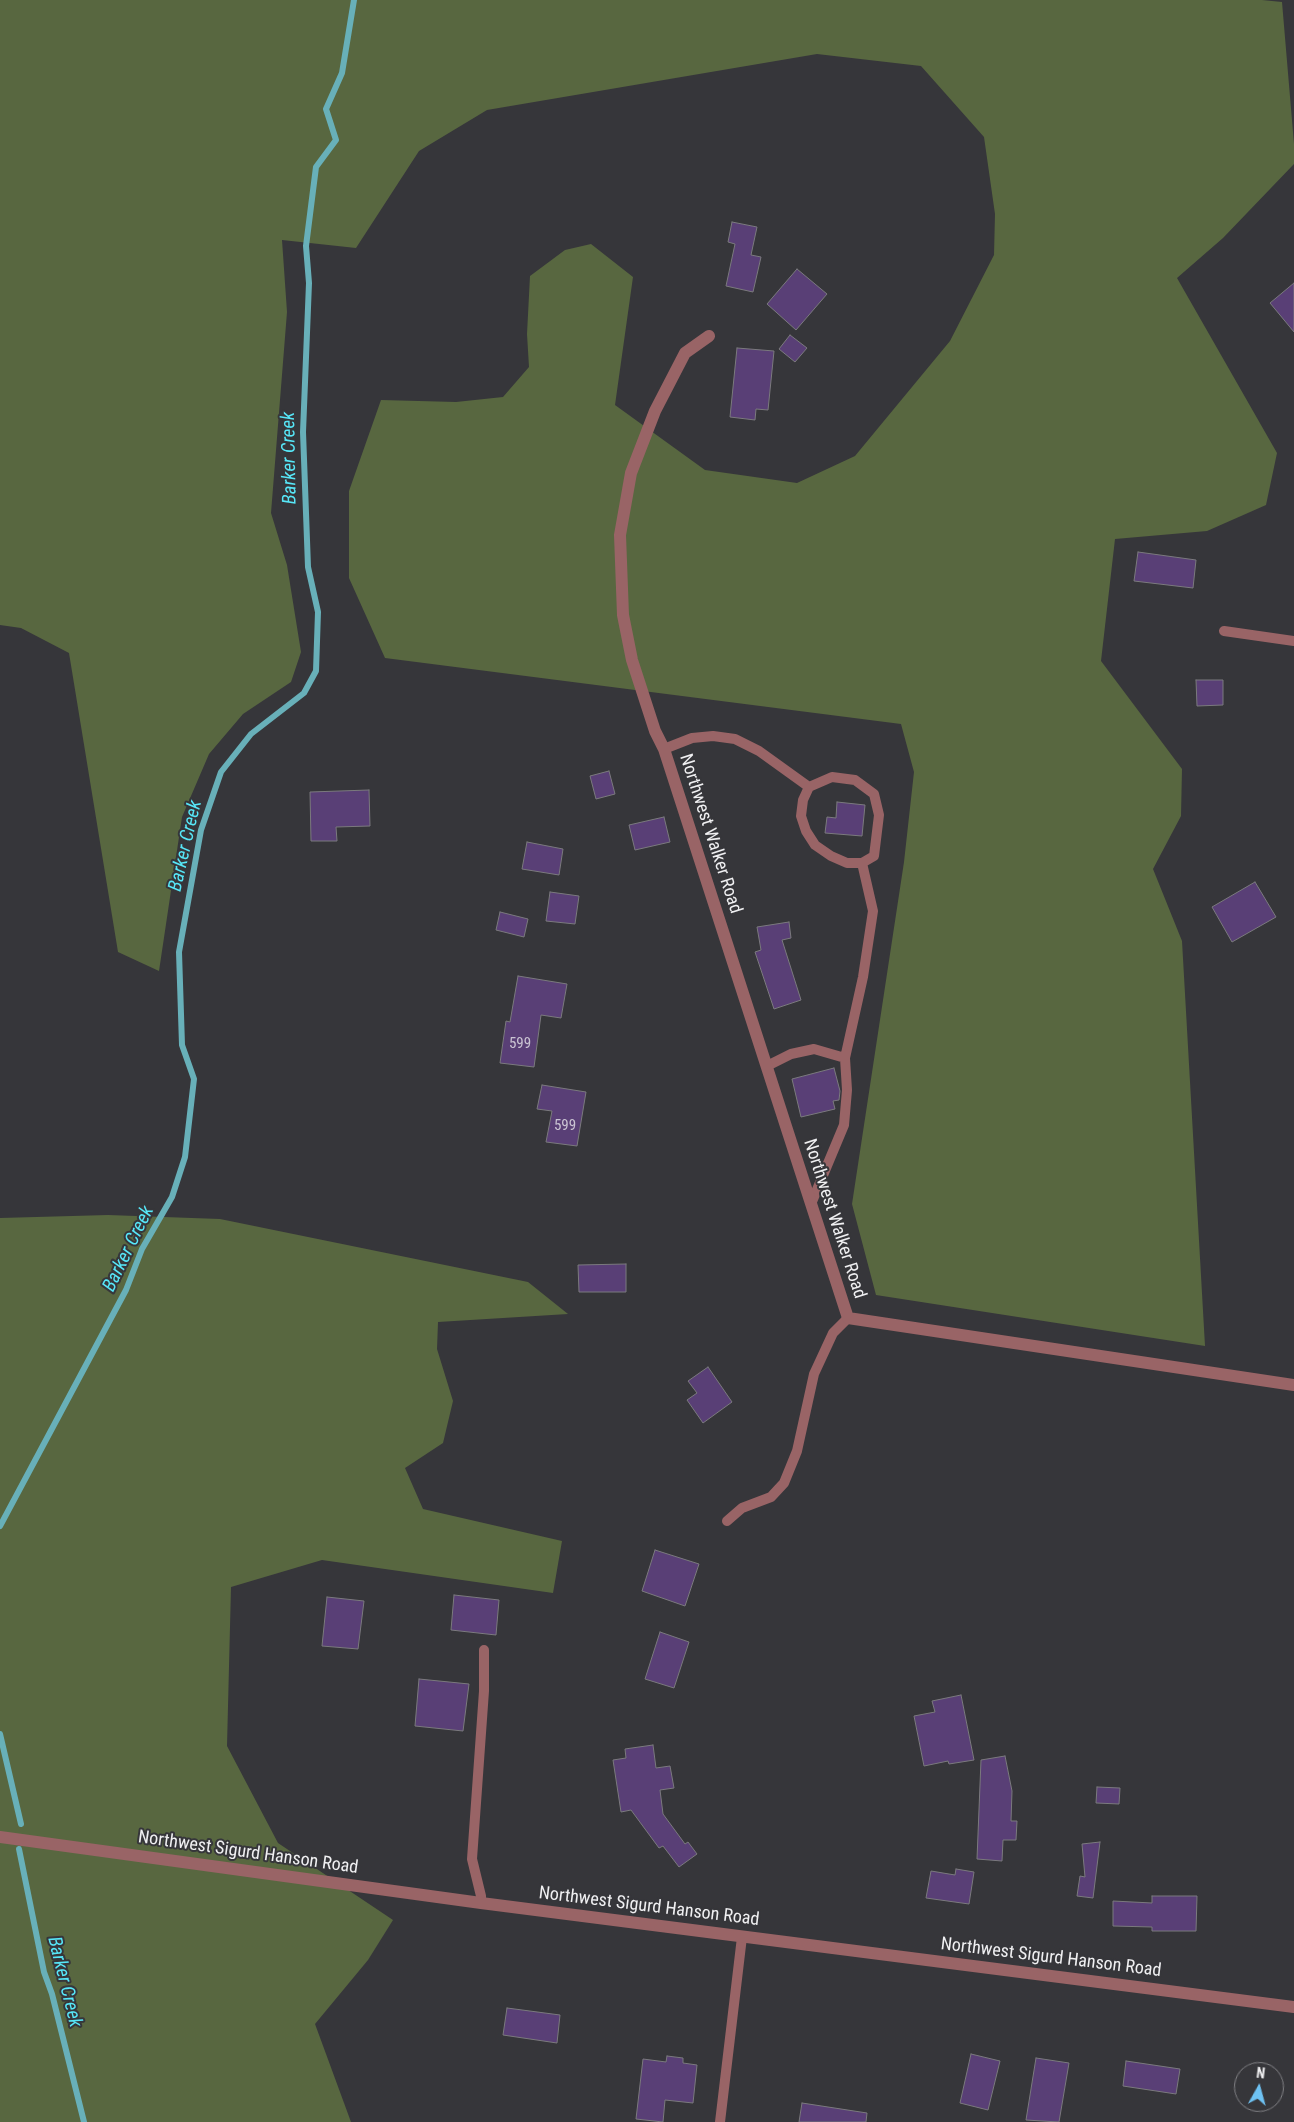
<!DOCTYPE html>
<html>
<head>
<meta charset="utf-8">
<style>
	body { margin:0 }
	#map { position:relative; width:1294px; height:2122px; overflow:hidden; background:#36363a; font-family:"Roboto Condensed",sans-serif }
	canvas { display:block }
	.north { position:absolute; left:1234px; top:2062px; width:50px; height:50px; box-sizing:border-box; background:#36363a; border:1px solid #808084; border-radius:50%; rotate:7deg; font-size:14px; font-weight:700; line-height:20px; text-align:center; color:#f0f0f2 }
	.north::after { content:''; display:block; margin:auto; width:18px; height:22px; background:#6ec2f3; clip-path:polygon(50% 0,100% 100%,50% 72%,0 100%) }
</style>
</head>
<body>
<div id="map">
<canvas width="1294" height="2122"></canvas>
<div class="north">N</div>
</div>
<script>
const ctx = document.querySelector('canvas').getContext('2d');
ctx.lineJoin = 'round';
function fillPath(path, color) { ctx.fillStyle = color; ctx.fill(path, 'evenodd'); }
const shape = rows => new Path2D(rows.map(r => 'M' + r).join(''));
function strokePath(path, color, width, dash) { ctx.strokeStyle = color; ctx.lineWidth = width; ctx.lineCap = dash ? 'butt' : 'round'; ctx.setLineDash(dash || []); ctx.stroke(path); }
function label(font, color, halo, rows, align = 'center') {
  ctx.font = font + ' "Roboto Condensed",sans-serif'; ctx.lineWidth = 4; ctx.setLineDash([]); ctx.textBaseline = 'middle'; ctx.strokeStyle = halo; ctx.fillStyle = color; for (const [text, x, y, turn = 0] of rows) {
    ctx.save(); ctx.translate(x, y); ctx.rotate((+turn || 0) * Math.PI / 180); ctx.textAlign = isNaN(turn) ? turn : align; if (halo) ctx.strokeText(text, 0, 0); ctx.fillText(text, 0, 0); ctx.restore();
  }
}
fillPath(shape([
	[0,0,1262,0,1282,2,1294,144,1294,164,1223,238,1177,278,1277,453,1266,505,1207,531,1115,539,1101,661,1182,769,1181,816,1153,869,1182,941,1205,1346,876,1295,852,1204,904,862,914,772,901,724,385,658,349,578,349,491,381,400,456,402,503,397,529,367,527,334,530,276,565,250,591,244,633,277,615,405,705,470,797,483,855,456,950,341,994,255,995,214,984,137,921,66,817,54,487,110,419,151,356,248,282,240,287,312,271,513,287,565,301,652,291,682,243,714,209,754,182,817,159,971,118,952,69,653,21,628,0,625],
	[108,1215,220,1219,528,1282,568,1314,438,1322,437,1349,453,1401,443,1443,405,1468,423,1509,562,1541,553,1593,322,1560,231,1587,227,1746,278,1843,393,1920,368,1960,315,2024,351,2122,0,2122,0,1218]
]), '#586740');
strokePath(shape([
	[0,1526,126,1290,142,1249,172,1197,185,1157,194,1079,182,1045,179,952,201,830,221,772,251,734,304,693,316,671,318,612,308,567,303,432,309,283,306,246,316,167,336,140,326,109,342,73,354,0],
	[0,1734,21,1824],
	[19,1849,44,1972,52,1994,84,2122]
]), '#68b0b9', 6);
const building = shape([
	[732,222,757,227,751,255,761,257,753,292,726,286,735,244,728,242,732,222],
	[797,269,827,294,796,330,767,304,797,269],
	[1294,283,1294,332,1270,303,1294,283],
	[790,335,807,348,795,362,779,349,790,335],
	[737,348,774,351,768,410,756,409,755,420,730,417,737,348],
	[1138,552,1196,560,1193,588,1134,581,1138,552],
	[1196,680,1223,680,1223,705,1197,706,1196,680],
	[609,771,615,794,596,799,590,776,609,771],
	[369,790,370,826,336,827,337,841,311,841,310,792,369,790],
	[837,802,865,805,862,836,825,833,827,817,836,818,837,802],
	[664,817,670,842,635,850,629,825,664,817],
	[527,842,563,849,559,875,522,869,527,842],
	[1255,882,1276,917,1232,942,1212,907,1255,882],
	[550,892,579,896,575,924,546,921,550,892],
	[500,912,528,919,524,937,496,930,500,912],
	[789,922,791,938,782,940,801,1000,774,1009,755,952,761,950,757,927,789,922],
	[518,976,567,984,561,1018,541,1015,534,1067,500,1063,506,1021,510,1022,518,976],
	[834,1068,840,1091,839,1100,833,1101,835,1109,801,1117,792,1079,834,1068],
	[542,1085,586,1092,577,1146,546,1142,552,1111,537,1109,542,1085],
	[626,1264,626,1292,579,1292,578,1265,626,1264],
	[708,1367,732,1402,703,1423,687,1400,697,1393,688,1381,708,1367],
	[655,1550,699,1564,685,1606,642,1591,655,1550],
	[454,1595,499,1600,496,1635,451,1630,454,1595],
	[327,1597,364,1601,358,1649,322,1646,327,1597],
	[660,1632,689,1642,674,1688,645,1679,660,1632],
	[419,1679,469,1684,463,1731,415,1726,419,1679],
	[961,1695,974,1760,949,1764,948,1761,924,1766,914,1716,935,1712,932,1701,961,1695],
	[653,1745,656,1768,670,1766,674,1788,660,1790,663,1814,685,1844,688,1842,697,1854,679,1867,663,1846,659,1848,631,1810,621,1812,613,1760,626,1758,625,1749,653,1745],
	[1005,1756,1012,1791,1011,1821,1017,1821,1016,1840,1003,1840,1002,1861,977,1859,981,1760,1005,1756],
	[1097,1787,1120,1788,1119,1804,1096,1803,1097,1787],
	[1100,1842,1093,1898,1077,1896,1080,1876,1085,1877,1082,1844,1100,1842],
	[956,1869,974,1872,969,1904,926,1898,931,1871,955,1875,956,1869],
	[1152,1896,1197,1896,1196,1931,1152,1931,1152,1927,1113,1926,1113,1901,1152,1903,1152,1896],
	[507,2008,560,2015,557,2043,503,2035,507,2008],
	[971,2054,1000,2061,988,2110,960,2103,971,2054],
	[667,2056,683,2058,683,2063,697,2065,693,2103,665,2100,663,2122,636,2119,643,2059,666,2062,667,2056],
	[1036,2058,1069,2063,1059,2122,1026,2120,1036,2058],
	[1126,2061,1180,2069,1176,2094,1123,2086,1126,2061],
	[802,2103,867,2113,866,2122,799,2122,802,2103]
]);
fillPath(building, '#593f76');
strokePath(building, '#7b7a7e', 1);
strokePath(shape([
	[1224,631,1294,641],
	[664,749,692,738,713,736,735,739,759,751,809,787,832,777,855,780,874,794,879,815,874,856,862,863,873,911,863,977,845,1058,847,1090,844,1125,811,1204],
	[809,787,803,800,801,816,806,831,815,845,831,856,847,863,862,863],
	[767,1066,791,1054,814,1049,845,1058],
	[727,1521,742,1508,771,1497,784,1483,797,1451,814,1374,833,1333,848,1318],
	[481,1903,481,1896,472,1859,484,1691,484,1650],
	[720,2122,742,1937]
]), '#996466', 10);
strokePath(shape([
	[709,336,685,353,655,411,631,473,620,535,623,615,632,660,655,731,664,749,848,1318,1294,1385],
	[0,1837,481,1903,1294,2007]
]), '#996466', 12);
label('15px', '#cac4d3', null, [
	["599",520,1044],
	["599",565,1126]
]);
label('18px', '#f0f0f2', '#36363a', [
	["Northwest Walker Road",710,834,72],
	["Northwest Walker Road",834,1219,72],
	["Northwest Sigurd Hanson Road",248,1853,8],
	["Northwest Sigurd Hanson Road",649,1907,7],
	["Northwest Sigurd Hanson Road",1051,1958,7]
]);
label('italic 19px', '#57e7f8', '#36363a', [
	["Barker Creek",290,458,-91],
	["Barker Creek",186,846,-77],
	["Barker Creek",129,1249,-64],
	["Barker Creek",64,1982,76]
]);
</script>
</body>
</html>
